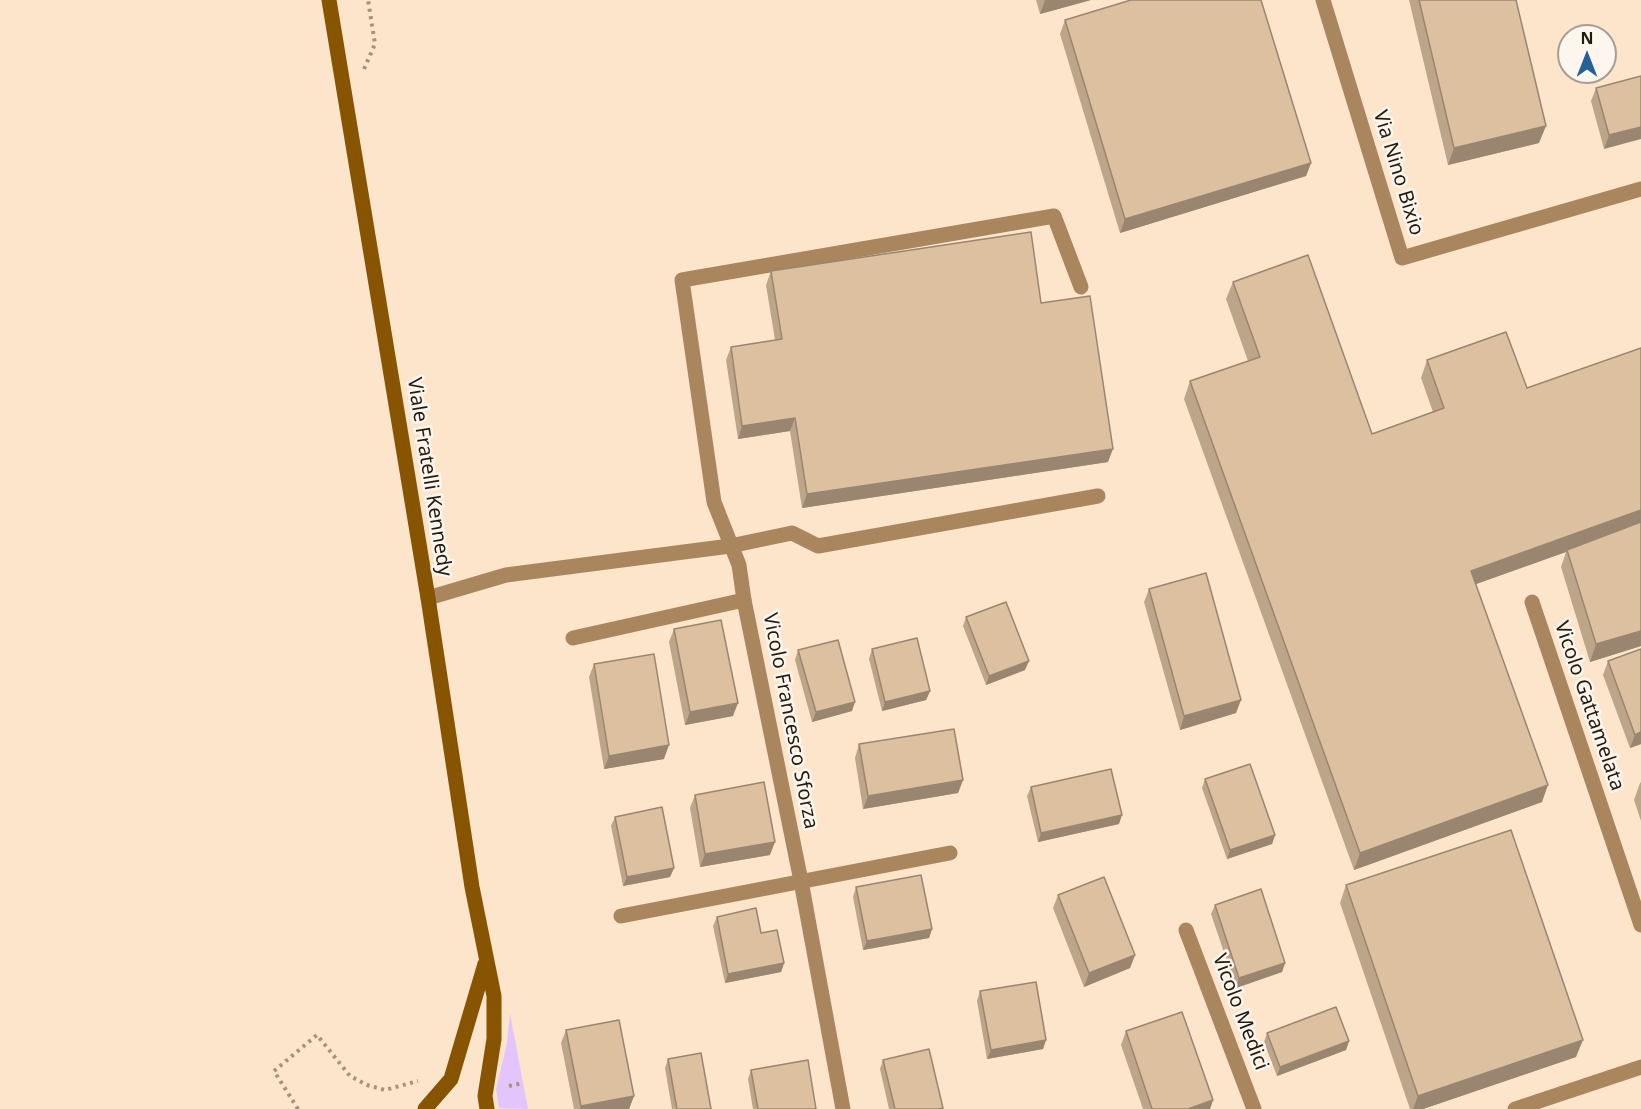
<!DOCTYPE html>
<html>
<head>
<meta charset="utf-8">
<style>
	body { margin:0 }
	#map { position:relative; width:1641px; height:1109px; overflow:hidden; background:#fde5cb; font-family:"Noto Sans",sans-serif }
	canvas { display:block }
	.north { position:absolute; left:1557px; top:24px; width:60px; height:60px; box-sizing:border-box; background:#fcf6ef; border:2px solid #a69e95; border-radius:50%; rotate:0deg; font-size:16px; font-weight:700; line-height:24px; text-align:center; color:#241a0e }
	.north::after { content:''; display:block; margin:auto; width:21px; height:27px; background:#256097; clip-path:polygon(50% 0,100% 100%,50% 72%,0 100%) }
</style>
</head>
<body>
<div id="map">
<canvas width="1641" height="1109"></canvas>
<div class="north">N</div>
</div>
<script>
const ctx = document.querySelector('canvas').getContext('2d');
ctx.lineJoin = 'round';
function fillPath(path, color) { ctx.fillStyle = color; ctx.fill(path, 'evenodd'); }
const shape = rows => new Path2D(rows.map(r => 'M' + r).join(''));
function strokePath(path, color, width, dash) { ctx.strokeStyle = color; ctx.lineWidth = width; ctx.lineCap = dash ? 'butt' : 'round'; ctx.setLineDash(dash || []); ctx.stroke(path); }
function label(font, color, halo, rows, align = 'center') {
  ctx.font = font + ' "Noto Sans",sans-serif'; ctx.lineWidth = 5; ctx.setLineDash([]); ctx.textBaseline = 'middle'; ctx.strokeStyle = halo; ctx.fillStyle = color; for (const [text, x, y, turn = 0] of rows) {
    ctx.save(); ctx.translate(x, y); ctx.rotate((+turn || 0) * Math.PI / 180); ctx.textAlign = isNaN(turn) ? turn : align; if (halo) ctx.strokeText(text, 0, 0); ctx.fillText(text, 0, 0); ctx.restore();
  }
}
fillPath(shape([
	[510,1013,523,1083,528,1109,499,1108,496,1089,507,1043]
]), '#e4c4fd');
strokePath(shape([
	[364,69,375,44,368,0],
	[509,1086,523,1083],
	[298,1109,274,1071,317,1035,350,1076,367,1085,385,1090,418,1081]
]), '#a4927e', 4, [3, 4.5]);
strokePath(shape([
	[428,598,506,575,730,546,792,533,818,546,1098,496],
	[744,600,739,565,714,502,682,280,1054,216,1081,287]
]), '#a9865d', 15);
strokePath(shape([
	[1323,0,1402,258,1641,189],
	[1532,602,1641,925],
	[573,638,744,600,801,881,843,1109],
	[621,916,950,853],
	[1186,930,1254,1109],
	[1515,1109,1641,1067]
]), '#a9865d', 15);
strokePath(shape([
	[329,0,428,598,472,887,494,996,494,1039,485,1096,487,1109],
	[425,1109,451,1079,485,964]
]), '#875501', 15);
fillPath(shape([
	[1036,0,1091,0,1040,14],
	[1409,0,1516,0,1539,143,1448,165],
	[1065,20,1311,163,1306,176,1120,233,1060,34],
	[1641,76,1604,149,1591,101,1596,88],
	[771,271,1041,303,1108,462,802,508,790,431,738,439,726,360,731,347,775,340,766,285],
	[1233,282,1372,434,1433,412,1421,378,1427,360,1527,388,1641,646,1590,662,1561,567,1566,552,1476,584,1542,802,1354,870,1184,399,1190,381,1248,361,1226,299],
	[1149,589,1236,713,1180,730,1144,602],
	[966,617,1025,670,986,685,963,626],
	[674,629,733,716,685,725,669,642],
	[872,649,930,691,926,700,882,711,869,659],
	[798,650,852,711,812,722,795,660],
	[1608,661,1641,744,1630,748,1603,675],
	[594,664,664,759,604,769,589,677],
	[859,744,963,780,958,793,863,809,855,758],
	[1205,779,1275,835,1272,844,1227,859,1202,788],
	[1641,782,1641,821,1634,800,1640,783],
	[1031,787,1119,824,1038,842,1027,796],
	[695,795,770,855,700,867,690,808],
	[615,817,674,868,670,877,623,886,611,826],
	[1346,885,1576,1057,1423,1109,1410,1109,1340,903],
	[856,887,932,929,929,938,863,950,853,897],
	[1058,895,1135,955,1130,968,1084,987,1053,908],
	[1215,905,1285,963,1282,972,1236,988,1211,914],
	[717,917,761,933,784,963,781,972,725,983,713,926],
	[980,991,1046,1040,1043,1049,987,1059,977,1001],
	[566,1030,634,1096,629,1109,574,1109,561,1043],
	[1126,1031,1213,1100,1210,1109,1143,1109,1121,1045],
	[1267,1033,1349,1041,1346,1050,1277,1076,1264,1042],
	[668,1059,711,1109,672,1109,665,1068],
	[883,1060,943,1109,889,1109,880,1069],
	[751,1070,816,1109,753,1109,748,1079]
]), '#bda58a');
fillPath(shape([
	[1045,0,1091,0,1040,14],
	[1546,126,1539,143,1448,165,1454,148],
	[1641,127,1641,139,1604,149,1609,135],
	[1311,163,1306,176,1120,233,1125,219],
	[795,418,790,431,738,439,742,426],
	[1113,449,1108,462,802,508,807,494],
	[1641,510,1641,525,1567,550,1566,552,1465,588,1471,571],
	[1641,631,1641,646,1590,662,1596,644],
	[1029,661,1025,670,986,685,989,676],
	[930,691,926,700,882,711,885,702],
	[1241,700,1236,713,1180,730,1184,716],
	[855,702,852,711,812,722,816,712],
	[738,703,733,716,685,725,690,712],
	[1641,732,1641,744,1630,748,1635,735],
	[669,745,664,759,604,769,609,756],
	[963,780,958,793,863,809,868,796],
	[1548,785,1542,802,1354,870,1360,853],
	[1122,815,1119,824,1038,842,1041,833],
	[1275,835,1272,844,1227,859,1230,850],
	[775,842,770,855,700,867,705,854],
	[674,868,670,877,623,886,627,877],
	[932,929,929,938,863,950,867,941],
	[1135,955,1130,968,1084,987,1089,973],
	[784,963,781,972,725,983,728,974],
	[1285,963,1282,972,1236,988,1239,978],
	[1046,1040,1043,1049,987,1059,991,1050],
	[1583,1040,1576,1057,1423,1109,1413,1109,1418,1096],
	[1349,1041,1346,1050,1277,1076,1280,1067],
	[634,1096,629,1109,580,1109,581,1106],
	[1213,1100,1210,1109,1188,1109]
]), '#9a8670');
const building = shape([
	[1131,0,1261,0,1311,163,1125,219,1065,20,1131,0],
	[1419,0,1516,0,1546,126,1454,148,1419,0],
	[1641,76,1641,127,1609,135,1596,88,1641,76],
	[1031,232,1041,303,1090,296,1113,449,807,494,795,418,742,426,731,347,782,339,771,271,1031,232],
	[1308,255,1372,434,1444,408,1427,360,1506,332,1527,388,1641,348,1641,510,1471,571,1548,785,1360,853,1190,381,1260,357,1233,282,1308,255],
	[1641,522,1641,631,1596,644,1567,550,1641,522],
	[1206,573,1241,700,1184,716,1149,589,1206,573],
	[1006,602,1029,661,989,676,966,617,1006,602],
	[721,620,738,703,690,712,674,629,721,620],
	[917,638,930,691,885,702,872,649,917,638],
	[838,640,855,702,816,712,798,650,838,640],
	[1641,649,1641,732,1635,735,1608,661,1641,649],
	[654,654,669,745,609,756,594,664,654,654],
	[954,729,963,780,868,796,859,744,954,729],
	[1250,764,1275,835,1230,850,1205,779,1250,764],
	[1111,769,1122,815,1041,833,1031,787,1111,769],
	[764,782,775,842,705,854,695,795,764,782],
	[662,807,674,868,627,877,615,817,662,807],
	[1511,830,1583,1040,1418,1096,1346,885,1511,830],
	[921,875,932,929,867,941,856,887,921,875],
	[1104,877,1135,955,1089,973,1058,895,1104,877],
	[1261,889,1285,963,1239,978,1215,905,1261,889],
	[756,908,761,933,777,930,784,963,728,974,717,917,756,908],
	[1036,982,1046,1040,991,1050,980,991,1036,982],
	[1336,1007,1349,1041,1280,1067,1267,1033,1336,1007],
	[1182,1012,1213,1100,1188,1109,1152,1109,1126,1031,1182,1012],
	[619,1020,634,1096,581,1106,566,1030,619,1020],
	[929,1049,943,1108,939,1109,895,1109,883,1060,929,1049],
	[701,1053,711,1109,677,1109,668,1059,701,1053],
	[808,1060,816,1109,758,1109,751,1070,808,1060]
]);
fillPath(building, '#dcc0a0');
strokePath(building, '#9a8670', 1.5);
label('20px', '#241a0e', '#fcf6ef', [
	["Via Nino Bixio",1398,173,73],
	["Viale Fratelli Kennedy",429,477,81],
	["Vicolo Gattamelata",1589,706,71],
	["Vicolo Francesco Sforza",790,721,79],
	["Vicolo Medici",1240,1012,69]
]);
</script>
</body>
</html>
